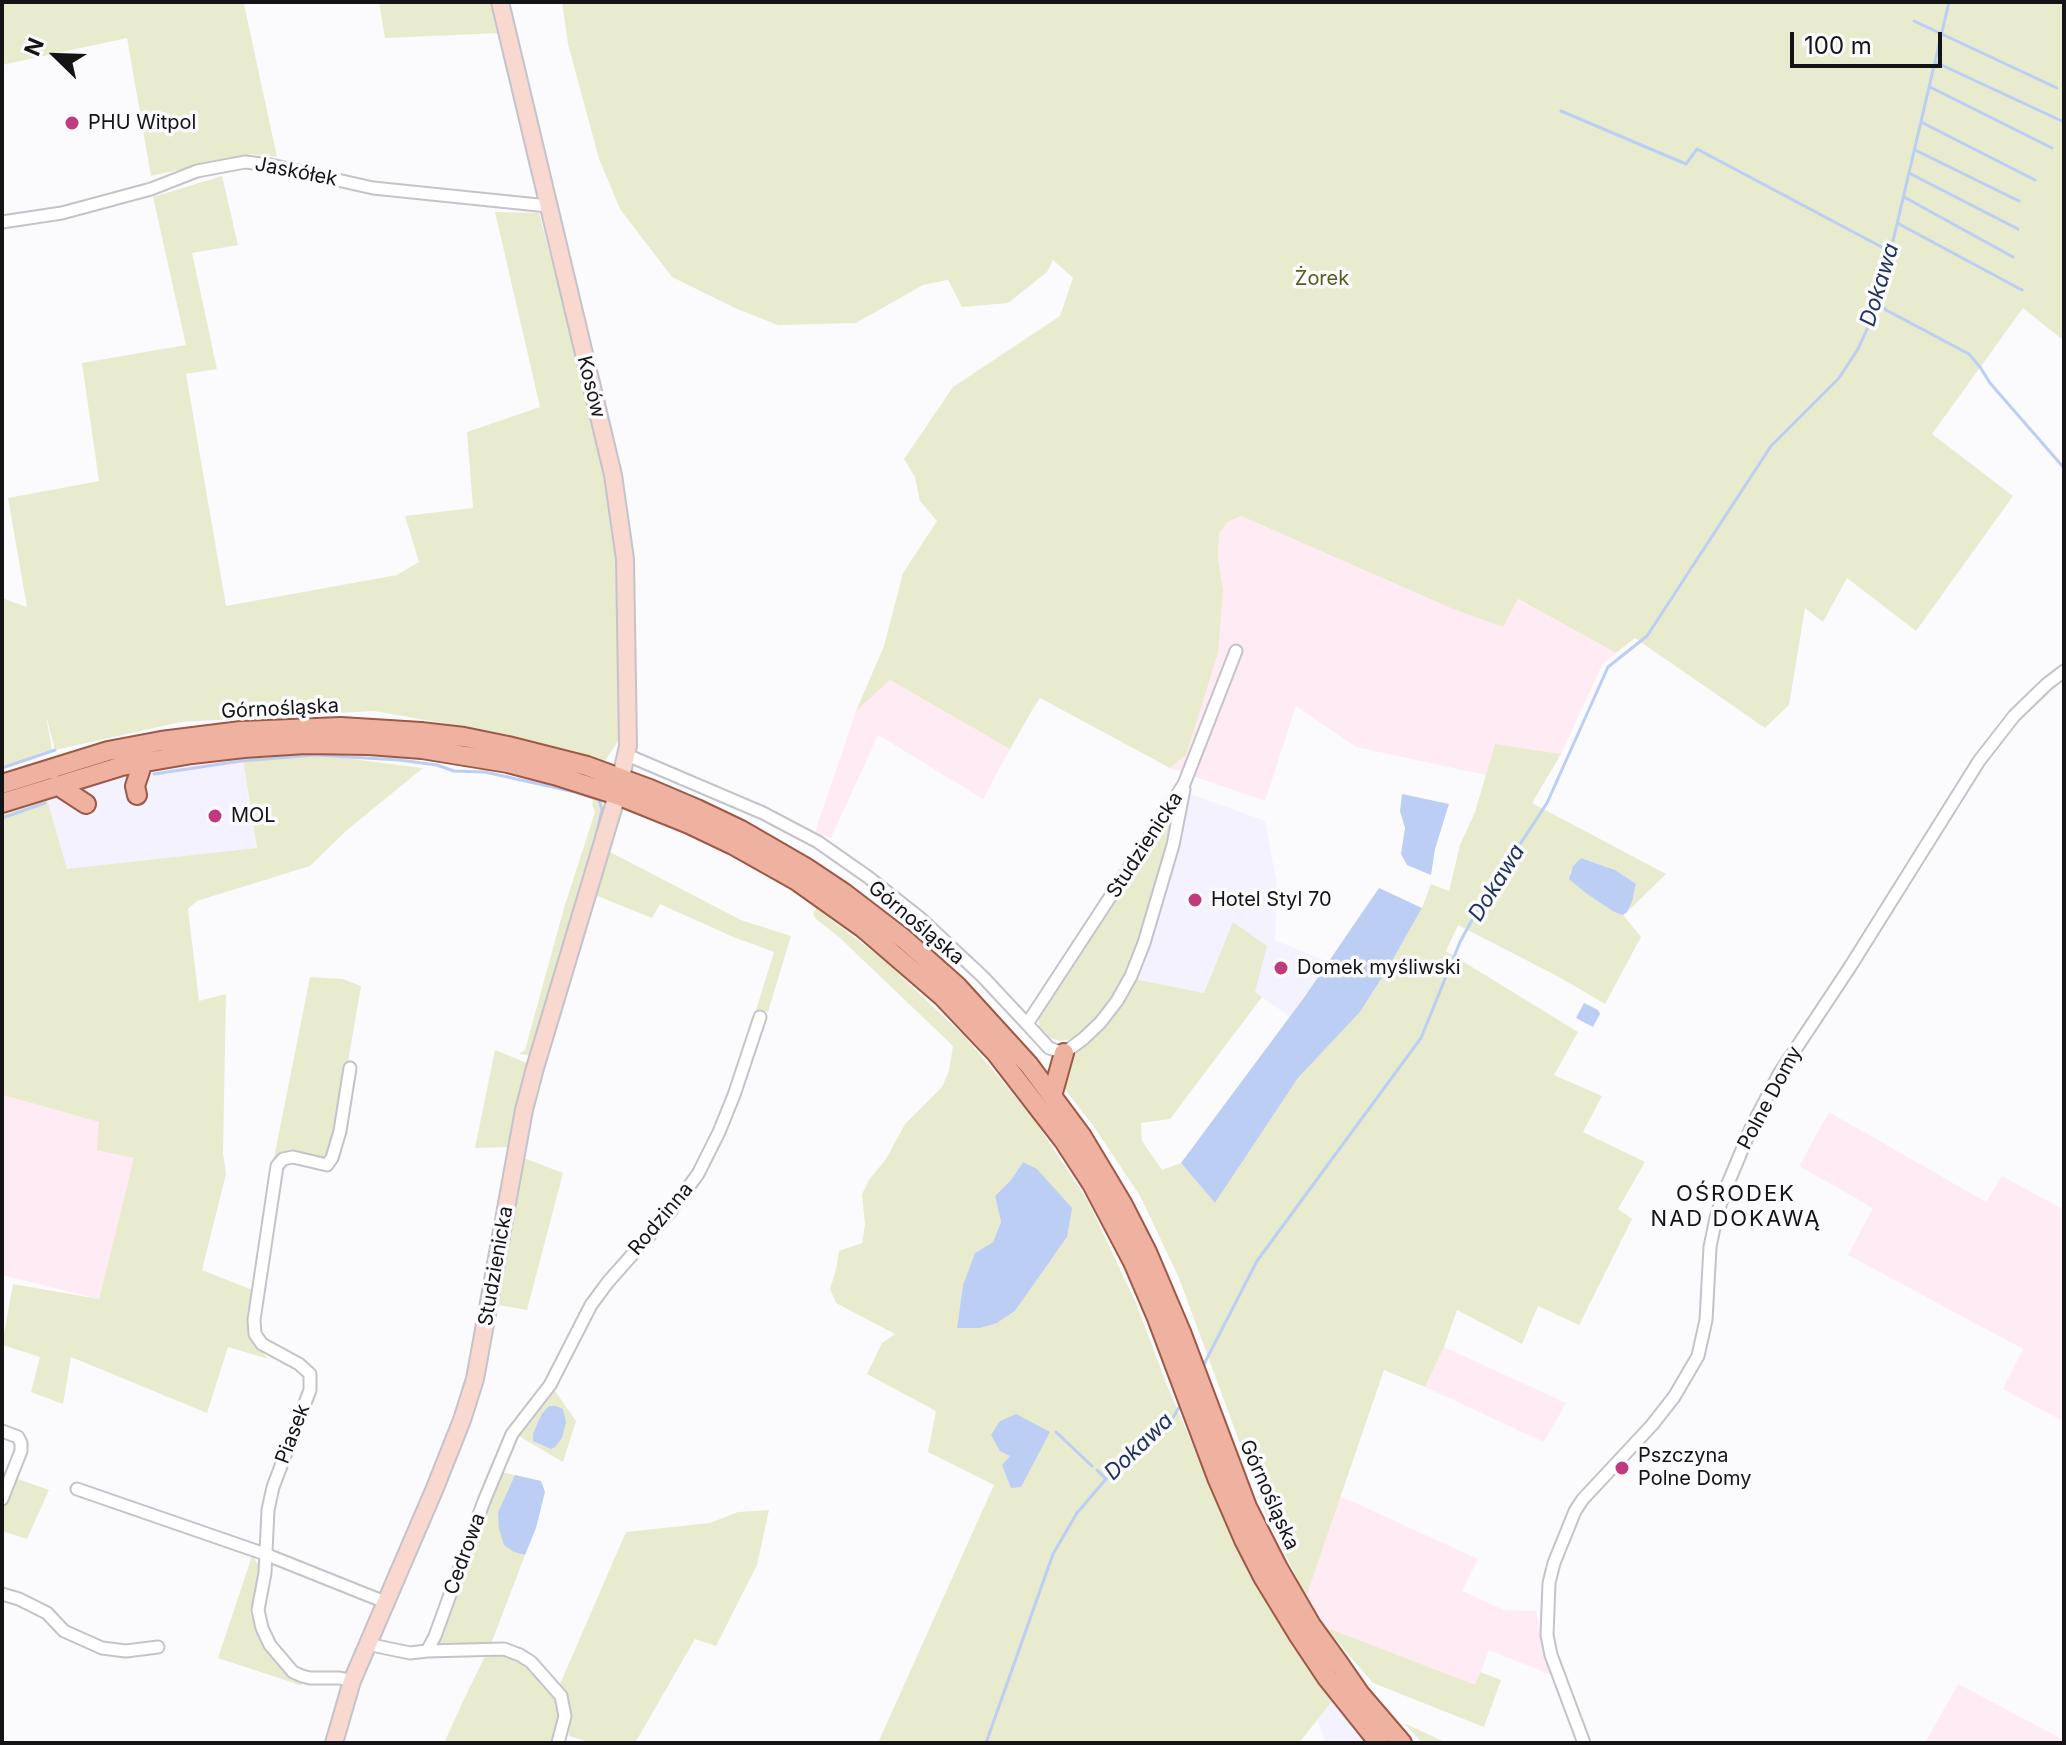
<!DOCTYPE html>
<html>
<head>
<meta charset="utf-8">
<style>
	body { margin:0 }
	#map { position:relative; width:2066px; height:1745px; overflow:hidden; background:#fbfbfe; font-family:Inter,sans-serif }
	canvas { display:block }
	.frame { position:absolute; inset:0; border:4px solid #141416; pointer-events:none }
	.north { position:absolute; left:16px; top:16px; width:80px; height:80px; -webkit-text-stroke:6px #fbfbfe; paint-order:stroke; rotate:293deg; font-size:22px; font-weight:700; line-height:32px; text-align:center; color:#141416 }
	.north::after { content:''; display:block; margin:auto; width:28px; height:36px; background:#141416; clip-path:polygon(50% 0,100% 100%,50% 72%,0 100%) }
	.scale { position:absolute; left:1790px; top:32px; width:152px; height:36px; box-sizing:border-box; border:4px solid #141416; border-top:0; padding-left:10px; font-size:24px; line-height:28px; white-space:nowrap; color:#141416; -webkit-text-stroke:6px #fbfbfe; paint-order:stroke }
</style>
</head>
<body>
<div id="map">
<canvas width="2066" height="1745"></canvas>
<div class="frame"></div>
<div class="north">N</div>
<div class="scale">100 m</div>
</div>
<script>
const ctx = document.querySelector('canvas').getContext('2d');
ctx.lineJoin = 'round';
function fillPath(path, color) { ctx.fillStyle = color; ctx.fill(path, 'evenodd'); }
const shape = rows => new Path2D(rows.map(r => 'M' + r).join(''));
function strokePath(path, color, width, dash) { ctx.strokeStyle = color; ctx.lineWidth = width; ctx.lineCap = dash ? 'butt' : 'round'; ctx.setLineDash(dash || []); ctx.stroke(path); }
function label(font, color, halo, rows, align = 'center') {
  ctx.font = font + ' Inter,sans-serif'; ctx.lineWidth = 7; ctx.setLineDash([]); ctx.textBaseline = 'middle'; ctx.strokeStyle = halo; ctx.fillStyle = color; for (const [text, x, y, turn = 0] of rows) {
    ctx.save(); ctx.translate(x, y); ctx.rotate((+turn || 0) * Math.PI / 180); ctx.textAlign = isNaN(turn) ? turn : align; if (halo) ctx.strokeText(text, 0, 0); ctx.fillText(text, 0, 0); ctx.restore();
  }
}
fillPath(shape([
	[243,759,257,848,67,870,47,799,132,773],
	[1188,793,1265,821,1277,885,1275,940,1328,962,1290,1017,1255,992,1234,922,1204,993,1134,980],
	[1333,1700,1372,1743,1326,1743,1317,1720]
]), '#f4f2ff');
fillPath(shape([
	[1241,516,1453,609,1502,626,1517,599,1616,653,1602,665,1561,754,1495,744,1486,775,1356,747,1296,706,1265,801,1170,768,1186,755,1223,589,1218,559,1219,533,1228,522],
	[890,680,1010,749,983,799,878,735,831,838,815,832,856,711],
	[2,1095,100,1122,135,1158,99,1299,2,1275],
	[1829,1112,1986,1202,2002,1176,2064,1210,2064,1422,2003,1389,2023,1349,1848,1255,1873,1208,1799,1166],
	[1444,1347,1566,1403,1544,1442,1425,1387],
	[1340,1496,1478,1559,1462,1591,1504,1610,1536,1611,1545,1657,1554,1676,1489,1650,1475,1686,1325,1627,1306,1597],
	[1958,1684,2064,1740,2064,1743,1925,1743]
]), '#ffebf4');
fillPath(shape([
	[2,2,313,2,313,4,244,4,277,157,251,154,151,176,127,38,2,65],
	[379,2,494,2,500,33,385,38],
	[562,2,2064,2,2064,341,2023,308,1932,434,2013,496,1916,631,1847,578,1823,622,1805,608,1789,705,1765,728,1635,638,1616,653,1518,599,1503,627,1453,609,1241,516,1228,522,1219,533,1218,559,1223,589,1218,653,1186,755,1170,768,1040,698,1031,712,1010,749,890,680,856,711,884,646,903,573,937,521,920,501,915,477,904,459,953,387,1060,316,1073,278,1053,260,1047,272,1008,303,962,307,948,280,923,285,856,323,778,325,737,309,672,277,620,209,599,159,568,44],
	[222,176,238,245,192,253,217,369,186,374,226,606,397,575,419,562,405,516,473,508,467,432,540,407,495,212,539,213,621,525,618,741,605,761,506,734,374,711,181,722,55,750,46,716,52,749,2,768,2,598,27,607,8,498,99,481,82,363,186,345,153,197],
	[1495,744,1561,754,1532,803,1666,874,1627,912,1632,902,1636,884,1607,867,1581,858,1570,872,1570,879,1587,894,1614,912,1623,915,1641,937,1605,1004,1559,977,1458,925,1446,951,1578,1032,1554,1075,1602,1096,1583,1132,1645,1162,1618,1209,1632,1219,1579,1325,1538,1306,1522,1344,1457,1310,1444,1347,1425,1387,1384,1370,1306,1597,1267,1517,1179,1278,1140,1196,1095,1128,1064,1088,1068,1060,1110,1021,1134,979,1204,993,1233,922,1267,946,1255,992,1262,997,1170,1119,1141,1123,1142,1141,1162,1170,1181,1163,1215,1203,1298,1078,1360,1012,1388,968,1422,908,1431,884,1449,891,1460,845,1475,812],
	[302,756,344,758,423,768,347,830,310,866,197,901,188,909,199,1001,226,994,223,1153,226,1174,202,1270,255,1291,249,1336,268,1359,228,1347,207,1413,71,1357,63,1404,31,1392,40,1357,2,1345,13,1284,99,1299,134,1158,97,1150,99,1122,3,1095,2,1097,2,814,47,799,67,869,257,848,243,759],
	[595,794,602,799,604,812,534,1056,519,1054,525,1050,564,908,595,812,592,804],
	[1176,803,1161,869,1146,919,1134,953,1114,994,1103,1012,1079,1035,1070,1039,1060,1041,1044,1036,1040,1031,1038,1016],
	[610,852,741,920,791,936,768,1012,756,1010,774,952,731,936,660,904,652,918,595,895],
	[816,908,885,961,965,1037,1033,1118,1088,1201,1136,1303,1167,1385,1189,1437,1259,1585,1333,1700,1299,1743,878,1743,994,1485,928,1452,936,1411,867,1374,882,1343,895,1334,836,1303,830,1289,836,1270,839,1251,862,1243,865,1225,862,1194,869,1180,886,1159,905,1124,942,1087,949,1071,953,1046,840,938,816,919,813,914],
	[1023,1162,1067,1237,1015,1311,997,1323,980,1328,957,1328,963,1285,975,1253,993,1242,1001,1222,995,1196,1011,1180],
	[310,977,343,979,361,986,334,1143,327,1158,294,1152,274,1158],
	[495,1050,527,1063,509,1147,475,1148],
	[524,1158,563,1173,527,1310,498,1305],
	[553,1388,576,1421,563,1462,517,1435],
	[501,1472,515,1475,498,1512,514,1552,525,1555,491,1644,436,1646],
	[15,1478,49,1490,27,1539,2,1531,2,1513],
	[769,1510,757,1565,716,1646,695,1639,635,1743,591,1743,569,1736,569,1701,560,1684,626,1532,710,1523,738,1512],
	[252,1556,261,1568,250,1613,262,1642,303,1686,218,1658],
	[1325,1627,1475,1685,1480,1672,1501,1680,1484,1727,1373,1683],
	[487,1652,505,1653,528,1665,555,1696,560,1713,551,1743,444,1743,465,1697],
	[1404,1723,1447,1743,1422,1743]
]), '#e9ebce');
fillPath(shape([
	[1402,794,1449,804,1435,849,1431,875,1407,865,1401,854,1405,828,1400,811],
	[1581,858,1615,870,1636,884,1632,902,1627,912,1623,915,1614,912,1587,894,1569,879,1573,866],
	[1379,888,1422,908,1388,968,1360,1012,1298,1078,1215,1203,1181,1163,1303,999],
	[1584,1003,1598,1010,1600,1014,1593,1027,1576,1018],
	[1023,1162,1037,1169,1072,1208,1067,1237,1015,1311,997,1323,980,1328,957,1328,963,1285,975,1253,993,1242,1001,1222,995,1196,1011,1180],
	[549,1406,556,1406,563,1409,566,1422,562,1438,555,1447,551,1449,533,1441,533,1434,538,1422,542,1414],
	[1016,1414,1050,1432,1021,1487,1011,1488,1002,1465,1010,1456,1000,1451,991,1435,1000,1421],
	[515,1475,541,1481,545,1492,536,1528,525,1555,514,1552,504,1545,499,1529,498,1512]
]), '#bccef3');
strokePath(shape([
	[1914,21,2057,88],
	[1935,62,2064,122],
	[1930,87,2052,148],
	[1561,111,1686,164,1697,149,1891,252],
	[1921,122,2035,180],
	[1915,150,2019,201],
	[1909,173,2018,229],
	[1904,197,2013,257],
	[1899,224,2022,290],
	[1879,303,1886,310,1969,354,1980,367,1990,383,2064,468],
	[2,768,55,750],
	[154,774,241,761,315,755,399,760,437,765,454,771,485,772,575,792,599,800,602,810,595,840],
	[2,818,45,803],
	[509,1147,512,1131],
	[1203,1366,1257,1261,1421,1038,1460,942,1479,907,1547,803,1608,667,1647,636,1771,446,1839,378,1858,349,1878,305,1949,2],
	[1056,1432,1092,1466],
	[1097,1470,1106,1479],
	[986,1743,1053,1554,1077,1513,1106,1479,1171,1421,1181,1404]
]), '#bccef3', 3);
const street = shape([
	[2,222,62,213,151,189,197,171,245,162,271,165,373,188,548,206],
	[627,755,763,813,818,842,868,877,920,918,983,977,1027,1024,1184,784,1236,651],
	[1027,1024,1049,1048,1064,1053,1083,1039,1100,1023,1117,1001,1131,976,1144,943,1173,845,1184,789],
	[350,1068,340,1131,332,1158,327,1165,293,1157,283,1159,277,1166,254,1320,255,1334,262,1344,299,1364,310,1374,310,1390,273,1487,268,1510,265,1573,258,1610,262,1628,270,1645,293,1672,302,1676,310,1678,340,1678,352,1681],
	[2,1431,18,1437,21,1443,21,1451,2,1499],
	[77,1489,265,1554,385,1602],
	[2,1594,19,1599,47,1613,64,1631,102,1648,126,1651,158,1647],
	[367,1644,410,1653,427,1651,435,1636,484,1501,512,1434,550,1385,591,1305,608,1282,670,1212,698,1174,719,1132,734,1095,760,1017],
	[427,1651,504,1649,520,1655,531,1662,561,1696,565,1716,558,1743],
	[1584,1743,1551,1655,1547,1635,1549,1583,1554,1563,1575,1511,1583,1499,1652,1425,1674,1397,1698,1356,1706,1320,1710,1247,1716,1218,1724,1193,1752,1126,1779,1074,1850,967,1979,761,2014,716,2047,684,2064,671]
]);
const secondary = shape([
	[334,1743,352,1681,435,1488,462,1420,475,1379,524,1110,535,1068,617,795,628,746,625,559,613,475,500,2]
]);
const primary = shape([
	[2,784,108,751,161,741,241,731,341,727,421,732,464,737,508,746,587,766,650,789,697,809,741,830,805,867,844,893,904,939,957,986,1029,1065,1081,1135,1123,1205,1147,1252,1181,1332,1247,1507,1278,1568,1311,1625,1340,1665,1360,1694,1402,1743],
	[57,785,86,804],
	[137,795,135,786,143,762],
	[2,803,122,766,192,754,244,748,305,744,369,745,422,749,508,763,554,775,617,795,689,824,733,845,797,881,863,928,943,997,996,1053,1064,1141,1092,1184,1133,1262,1157,1318,1218,1480,1244,1540,1263,1577,1299,1636,1327,1678,1379,1743],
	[1052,1096,1064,1053]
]);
strokePath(street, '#c4c3cb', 15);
strokePath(secondary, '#c4c3cb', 20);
strokePath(primary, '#9c5946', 22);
strokePath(street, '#fff', 11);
strokePath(secondary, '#f8d8cf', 16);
strokePath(primary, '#f0b2a0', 18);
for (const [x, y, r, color] of [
	[72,123,8,"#c03b7e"],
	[215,816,8,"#c03b7e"],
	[1195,900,8,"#c03b7e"],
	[1281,968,8,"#c03b7e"],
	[1622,1468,8,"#c03b7e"]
]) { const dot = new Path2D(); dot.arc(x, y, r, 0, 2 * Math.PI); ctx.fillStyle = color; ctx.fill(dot); strokePath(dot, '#fbfbfe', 3); }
label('20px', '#141416', '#fbfbfe', [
	["PHU Witpol",88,123],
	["MOL",231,816],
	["Hotel Styl 70",1211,900],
	["Domek myśliwski",1297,968],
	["Pszczyna",1638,1456],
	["Polne Domy",1638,1479]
], 'left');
label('20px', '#141416', '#fbfbfe', [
	["Jaskółek",296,172,11],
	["Kosów",591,387,76],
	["Górnośląska",280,709,-3],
	["Studzienicka",1145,845,-57],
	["Górnośląska",916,923,40],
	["Polne Domy",1770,1098,-62],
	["Rodzinna",661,1219,-50],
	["Studzienicka",496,1266,-80],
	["Piasek",293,1434,-69],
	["Górnośląska",1269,1495,66],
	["Cedrowa",465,1554,-70]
]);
label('20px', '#5a5c1c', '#fbfbfe', [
	["Żorek",1322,279]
]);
label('italic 22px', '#1f3260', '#fbfbfe', [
	["Dokawa",1880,285,-73],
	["Dokawa",1497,883,-58],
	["Dokawa",1139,1447,-44]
]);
ctx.letterSpacing = '2px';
label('22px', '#141416', '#fbfbfe', [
	["OŚRODEK",1736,1194],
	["NAD DOKAWĄ",1736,1219]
]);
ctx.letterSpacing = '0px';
</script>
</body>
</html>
